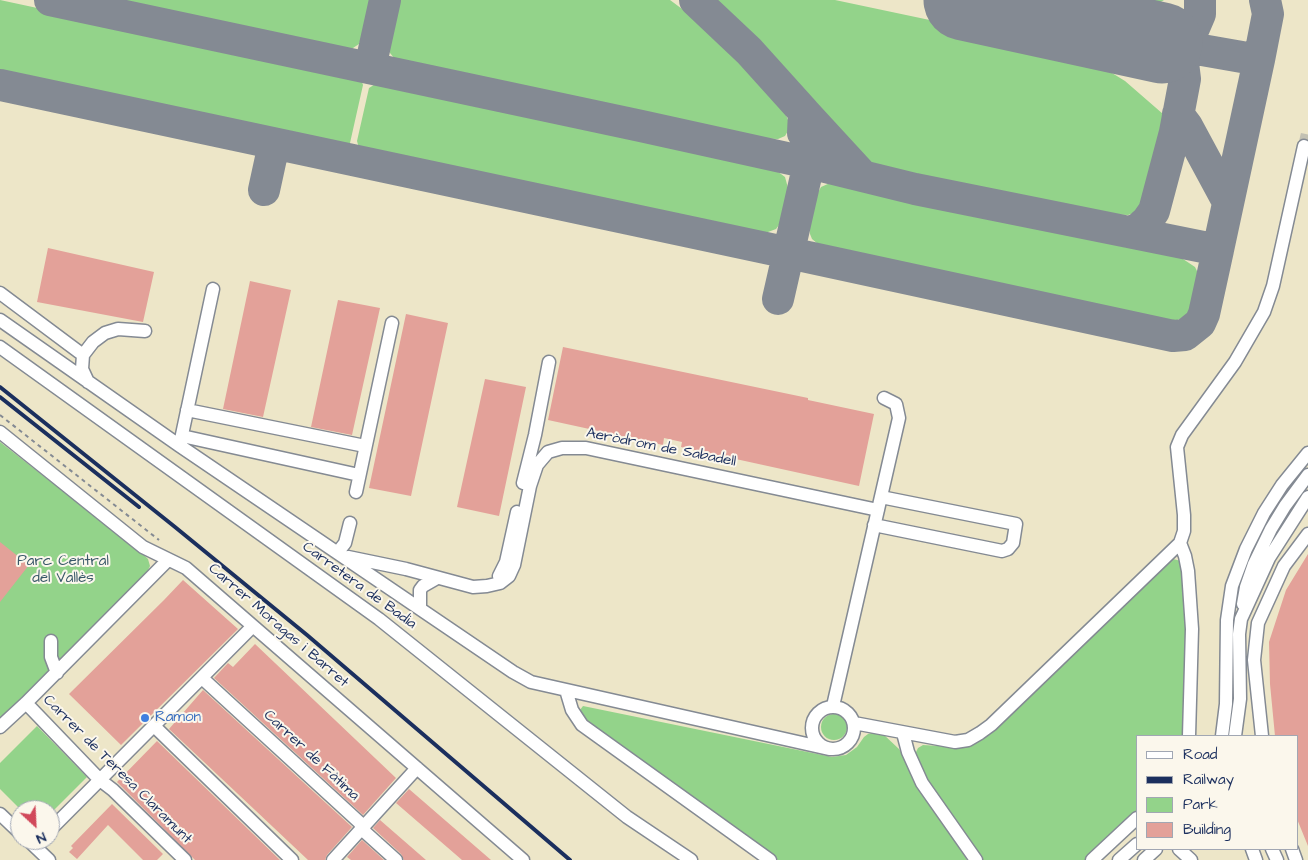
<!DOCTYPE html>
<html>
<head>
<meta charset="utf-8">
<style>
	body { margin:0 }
	#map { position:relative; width:1308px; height:860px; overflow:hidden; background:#ede6c8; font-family:"Architects Daughter",sans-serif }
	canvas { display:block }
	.legend { position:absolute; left:1136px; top:735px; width:162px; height:115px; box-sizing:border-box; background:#fbf7ec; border:1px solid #a1a7b3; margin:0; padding:6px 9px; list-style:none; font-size:15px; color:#1b2f5e }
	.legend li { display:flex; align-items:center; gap:10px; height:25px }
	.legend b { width:25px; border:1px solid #a1a7b3 }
	.north { position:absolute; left:10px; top:800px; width:50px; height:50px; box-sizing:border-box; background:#fbf7ec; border:1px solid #a1a7b3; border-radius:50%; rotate:155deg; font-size:14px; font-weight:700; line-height:20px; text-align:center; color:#1b2f5e }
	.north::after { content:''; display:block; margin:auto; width:18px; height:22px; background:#d1495b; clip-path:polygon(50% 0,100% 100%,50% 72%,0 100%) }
</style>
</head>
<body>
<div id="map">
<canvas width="1308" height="860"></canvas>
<ul class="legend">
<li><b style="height:6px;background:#fff"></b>Road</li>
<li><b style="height:6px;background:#1b2f5e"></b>Railway</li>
<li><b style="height:14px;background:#93d38a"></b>Park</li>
<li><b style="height:14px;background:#e3a199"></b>Building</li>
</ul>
<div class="north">N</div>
</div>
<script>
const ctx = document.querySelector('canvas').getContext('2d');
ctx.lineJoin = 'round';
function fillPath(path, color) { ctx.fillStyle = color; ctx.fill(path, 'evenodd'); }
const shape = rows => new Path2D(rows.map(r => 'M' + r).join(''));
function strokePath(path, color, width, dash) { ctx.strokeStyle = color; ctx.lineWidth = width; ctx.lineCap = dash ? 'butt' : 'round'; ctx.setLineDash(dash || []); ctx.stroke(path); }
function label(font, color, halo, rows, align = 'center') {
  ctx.font = font + ' "Architects Daughter",sans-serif'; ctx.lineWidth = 4; ctx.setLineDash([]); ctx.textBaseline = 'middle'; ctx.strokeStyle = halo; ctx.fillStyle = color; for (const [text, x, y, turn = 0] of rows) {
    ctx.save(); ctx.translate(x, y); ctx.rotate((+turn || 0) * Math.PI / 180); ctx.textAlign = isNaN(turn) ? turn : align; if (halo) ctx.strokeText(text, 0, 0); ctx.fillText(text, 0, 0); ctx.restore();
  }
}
fillPath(shape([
	[0,0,354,76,362,82,363,85,350,143,348,147,339,147,0,75],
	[96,0,374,0,367,24,359,44,353,48,343,49,320,48],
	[394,0,670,0,701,23,731,50,754,74,775,99,786,115,790,125,789,129,785,136,778,139,744,138,425,71,395,59,390,53,388,45],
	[716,0,835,0,1048,45,1078,55,1099,65,1125,81,1163,114,1152,169,1139,209,1134,213,1128,215,1098,214,886,169,870,164,856,154],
	[1108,0,1164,0,1154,6,1145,8],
	[380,81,757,163,777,171,785,177,788,188,787,205,782,221,776,229,768,232,751,234,722,230,367,154,359,148,357,141,369,88],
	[830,183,865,185,1158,248,1183,259,1195,267,1199,275,1198,296,1190,312,1180,319,1172,322,1145,320,846,255,818,244,812,239,810,234,809,218,813,202,821,187],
	[0,442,142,553,148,559,150,566,147,572,36,686,0,720],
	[1173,559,1181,561,1189,618,1186,736,1137,736,1137,812,1088,860,982,860,927,781,916,756,916,752,918,748,923,745,955,747,1013,712],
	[583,706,832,757,846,755,857,747,864,737,868,734,875,732,883,734,899,749,967,860,778,860,585,719,580,710],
	'821 727a13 13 0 1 1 26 0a13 13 0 1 1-26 0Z',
	[37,726,87,777,50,814,50,810,21,810,0,789,0,763]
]), '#93d38a');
strokePath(shape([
	[50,0,641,126,809,163,915,189,1218,250,1259,60,1162,43],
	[695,0,749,51,804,112,803,133],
	[1162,43,1184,37,1194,28,1200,14,1200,0],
	[1259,60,1268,14,1265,0],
	[370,68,385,0],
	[0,85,789,253,1173,336,1185,335,1200,323,1204,314,1218,250],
	[1178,114,1187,126,1228,202],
	[264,190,274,144],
	[1128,232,1138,229,1147,221,1154,211,1175,132,1185,79,1183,63,1174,49,1162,43],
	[778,299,809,163,811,140,804,112,862,175]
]), '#848a93', 32);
strokePath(shape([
	[964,0,1162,43]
]), '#848a93', 81);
fillPath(shape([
	[48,248,154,272,143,322,37,302],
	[250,281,291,290,263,417,223,409],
	[338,300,380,308,352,435,311,427],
	[406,314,448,323,411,496,369,488],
	[563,347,808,398,808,400,874,414,859,486,681,447,682,442,664,438,663,445,548,420],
	[485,379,526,387,499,516,457,507],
	[0,542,29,565,0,602],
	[1308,554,1308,846,1297,819,1297,736,1275,736,1270,684,1269,642,1286,590],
	[183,580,238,629,121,745,69,694,164,600],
	[255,644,396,778,363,815,214,678,228,663,233,667],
	[203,690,352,827,327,855,325,860,308,860,169,729],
	[157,741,280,860,195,860,117,782],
	[409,789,491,860,462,860,396,803],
	[112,804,163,854,157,860,143,860,108,825,77,859,69,852,73,848,71,846],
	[380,820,426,860,404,860,401,854,373,828],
	[362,840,384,860,351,860,347,857]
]), '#e3a199');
strokePath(shape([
	[1304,146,1308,129]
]), '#c3c1b3', 12, [12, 6]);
const minor = shape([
	[0,293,83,355],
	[0,320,180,446,513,672,531,682,829,749],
	[0,347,379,619,627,817,691,860],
	[88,382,82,369,83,355,93,342,105,333,118,329,145,331],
	[187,410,365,446],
	[0,432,143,547,186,568,523,860],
	[182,436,359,475],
	[180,444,213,289],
	[523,483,535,435,549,362],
	[356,492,392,323],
	[874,525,1002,551,1008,549,1013,543,1016,524,881,497],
	[1180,543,1185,556,1188,571,1192,629,1189,736],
	[338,552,345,543,350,523],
	[348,557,406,569,473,587,487,586,500,583,509,576,514,565,530,486,537,465,548,452,562,448,586,448,878,510],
	[499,576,506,562,517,512],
	[1243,604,1246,587,1254,564,1271,529,1285,506,1308,475],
	[420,609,420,590,423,586,437,578],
	[51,641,51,657,57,673],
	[202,678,359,822,366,833,396,860],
	[566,690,572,710,582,725,770,860],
	[26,703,100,780,113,790,185,860],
	[833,706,899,418,896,404,884,398],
	'812 728a21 21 0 1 1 42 0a21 21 0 1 1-42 0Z',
	[854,723,955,742,968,740,980,733,991,725,1180,543,1184,531,1184,515,1177,447,1182,435,1235,362,1264,312,1273,286,1304,146],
	[154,726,292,860],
	[0,727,26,703,168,560],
	[903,733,908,752,922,783,976,860],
	[1222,736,1226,704,1227,620,1232,586,1246,549,1264,513,1282,485,1308,453],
	[1235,736,1240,699,1239,634,1241,619,1269,558,1308,497],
	[1262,736,1254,660,1258,623,1284,566,1308,534],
	[0,814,20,833],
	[50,830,253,626],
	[28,840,49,860],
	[1179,849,1191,860],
	[1252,849,1256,860],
	[1272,849,1277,860],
	[1292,849,1296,860],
	[333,860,417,768],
	[1092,860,1137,818],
	[1119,860,1137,844],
	[1144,860,1156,849]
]);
strokePath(minor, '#848a93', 15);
strokePath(shape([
	[0,415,159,540]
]), '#848a93', 2, [4, 4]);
strokePath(minor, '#fff', 12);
strokePath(shape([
	[0,387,175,527,307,635,570,860],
	[0,397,139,507]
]), '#1b2f5e', 4);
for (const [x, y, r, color] of [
	[145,718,5,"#3f7fe0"]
]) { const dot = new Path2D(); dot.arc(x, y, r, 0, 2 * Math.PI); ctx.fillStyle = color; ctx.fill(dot); strokePath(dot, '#fbf7ec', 2); }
label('15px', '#1b2f5e', '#fbf7ec', [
	["Aeròdrom de Sabadell",661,448,11],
	["Carretera de Badia",359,586,36],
	["Carrer Moragas i Barret",278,626,41],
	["Carrer de Fàtima",311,756,43],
	["Carrer de Teresa Claramunt",117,770,45]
]);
label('15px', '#395869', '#fbf7ec', [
	["Parc Central",63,562],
	["del Vallès",63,579]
]);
label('15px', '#366cbe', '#fbf7ec', [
	["Ramon",155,718]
], 'left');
</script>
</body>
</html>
